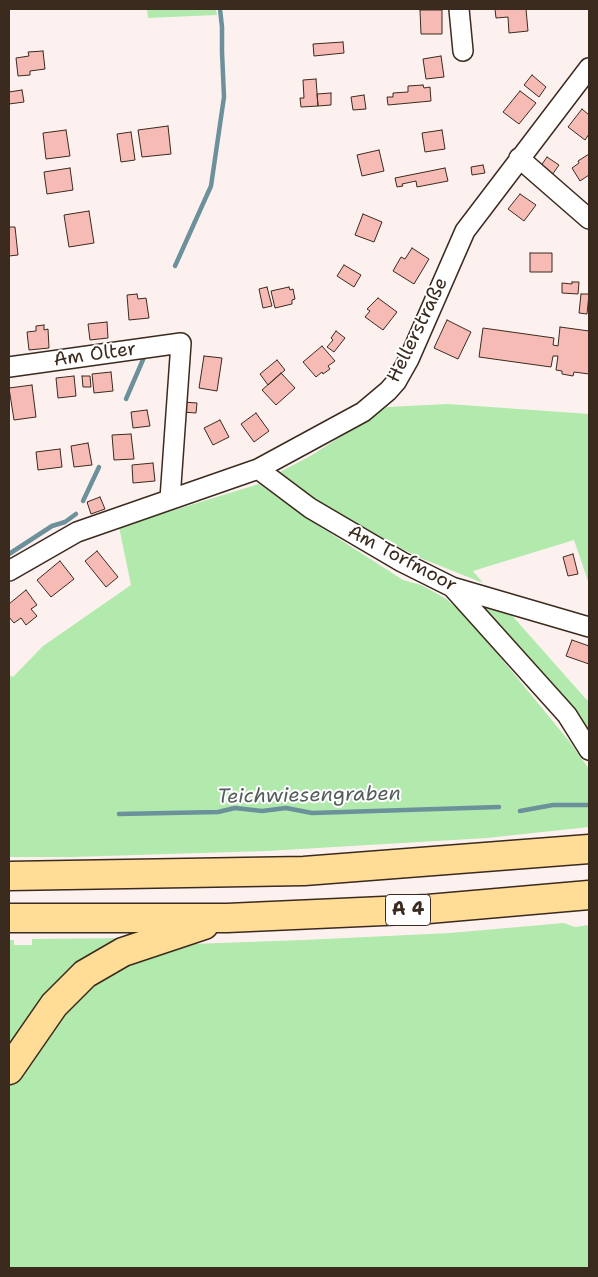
<!DOCTYPE html>
<html>
<head>
<meta charset="utf-8">
<style>
	body { margin:0 }
	#map { position:relative; width:598px; height:1277px; overflow:hidden; background:#fdf1f0; font-family:"Shantell Sans",sans-serif }
	canvas { display:block }
	.frame { position:absolute; inset:0; border:10px solid #3b2a1e; pointer-events:none }
</style>
</head>
<body>
<div id="map">
<canvas width="598" height="1277"></canvas>
<div class="frame"></div>
</div>
<script>
const ctx = document.querySelector('canvas').getContext('2d');
ctx.lineJoin = 'round';
function fillPath(path, color) { ctx.fillStyle = color; ctx.fill(path, 'evenodd'); }
const shape = rows => new Path2D(rows.map(r => 'M' + r).join(''));
function strokePath(path, color, width, dash) { ctx.strokeStyle = color; ctx.lineWidth = width; ctx.lineCap = dash ? 'butt' : 'round'; ctx.setLineDash(dash || []); ctx.stroke(path); }
function label(font, color, halo, rows, align = 'center') {
  ctx.font = font + ' "Shantell Sans",sans-serif'; ctx.lineWidth = 4; ctx.setLineDash([]); ctx.textBaseline = 'middle'; ctx.strokeStyle = halo; ctx.fillStyle = color; for (const [text, x, y, turn = 0] of rows) {
    ctx.save(); ctx.translate(x, y); ctx.rotate((+turn || 0) * Math.PI / 180); ctx.textAlign = isNaN(turn) ? turn : align; if (halo) ctx.strokeText(text, 0, 0); ctx.fillText(text, 0, 0); ctx.restore();
  }
}
fillPath(shape([
	[147,9,216,9,217,15,148,18],
	[448,404,589,414,589,584,574,540,473,571,483,583,418,557,380,537,317,500,280,472,312,455,387,407],
	[259,484,305,517,403,580,421,585,445,598,468,618,569,741,589,769,589,827,487,838,267,851,72,857,9,857,9,675,13,677,43,646,131,585,119,527],
	[485,607,508,611,585,698,589,701,589,737,485,612],
	[564,923,575,927,589,925,589,1268,9,1268,9,1086,51,1022,75,994,154,950,193,944,303,940,450,933],
	[128,938,9,1052,9,940,14,940,14,945,32,945,32,939]
]), '#b2e9ac');
strokePath(shape([
	[175,266,211,186,224,97,222,52,222,27,220,9],
	[126,399,145,355],
	[83,501,99,467],
	[9,554,52,526,65,522,76,514],
	[520,811,553,805,589,805],
	[119,814,218,812,235,808,262,811,286,808,312,813,499,807]
]), '#6c919b', 4.5);
const building = shape([
	[495,9,526,9,528,31,509,33,508,17,496,18,495,9],
	[420,10,442,10,442,34,421,34,420,10],
	[343,42,344,53,314,56,313,44,343,42],
	[43,51,45,69,30,71,30,75,18,76,16,58,29,56,28,52,43,51],
	[441,56,444,77,426,79,423,59,441,56],
	[532,75,546,87,539,97,524,85,532,75],
	[316,79,318,106,301,107,300,98,304,98,303,80,316,79],
	[423,85,424,88,430,87,431,101,388,105,387,97,393,97,393,93,408,92,408,86,423,85],
	[22,90,24,102,9,104,9,92,22,90],
	[520,91,536,103,519,124,503,112,520,91],
	[331,93,331,105,318,106,317,94,331,93],
	[364,95,366,109,353,110,351,97,364,95],
	[582,109,589,115,589,134,585,140,568,127,582,109],
	[168,126,171,154,142,157,138,130,168,126],
	[66,130,70,156,46,159,43,133,66,130],
	[442,130,445,149,425,152,422,133,442,130],
	[131,132,135,160,121,162,117,134,131,132],
	[379,150,384,171,362,176,357,155,379,150],
	[589,154,589,175,580,181,572,168,579,163,578,161,589,154],
	[547,157,559,165,552,175,540,167,547,157],
	[483,165,485,173,472,175,471,167,483,165],
	[70,168,73,190,47,194,44,172,70,168],
	[445,168,448,181,417,187,416,181,402,184,403,186,397,187,395,178,445,168],
	[520,194,536,205,524,221,508,209,520,194],
	[89,211,94,243,69,247,64,215,89,211],
	[363,214,382,222,374,242,355,235,363,214],
	[9,227,15,227,18,255,9,256,9,227],
	[412,248,429,259,414,284,393,271,401,257,405,259,412,248],
	[530,253,552,253,552,272,530,272,530,253],
	[344,265,361,275,354,287,337,276,344,265],
	[572,282,579,282,578,294,562,293,562,283,572,284,572,282],
	[267,287,272,306,263,308,259,289,267,287],
	[289,287,290,290,293,289,295,299,292,300,292,304,275,308,271,291,289,287],
	[137,294,138,299,146,298,149,318,129,320,127,295,137,294],
	[581,294,589,294,587,314,579,313,581,294],
	[378,298,397,312,383,330,365,317,370,311,367,309,378,298],
	[447,320,471,332,458,359,434,348,447,320],
	[107,322,108,338,90,340,88,324,107,322],
	[44,325,44,330,48,329,49,348,29,350,27,332,36,331,36,326,44,325],
	[560,327,589,331,589,374,574,372,573,376,562,374,562,371,556,370,558,356,553,356,551,367,479,357,483,328,554,338,553,345,558,346,560,327],
	[336,331,345,338,334,352,327,347,333,340,331,338,336,331],
	[322,346,335,361,328,366,330,369,323,374,322,372,316,377,303,362,322,346],
	[204,356,222,358,217,391,199,388,204,356],
	[277,360,285,370,268,385,260,374,277,360],
	[111,372,113,391,94,393,92,374,111,372],
	[281,373,295,388,276,405,262,390,281,373],
	[74,376,76,396,58,398,56,378,74,376],
	[82,376,90,376,91,387,83,387,82,376],
	[32,385,36,417,14,420,9,388,32,385],
	[183,402,197,403,196,413,182,412,183,402],
	[147,410,150,426,133,428,131,412,147,410],
	[256,413,269,431,254,442,241,424,256,413],
	[220,420,229,437,213,445,204,428,220,420],
	[131,434,134,459,114,460,112,435,131,434],
	[88,443,92,465,74,467,71,446,88,443],
	[60,449,62,467,38,470,36,452,60,449],
	[153,463,155,481,133,483,132,465,153,463],
	[100,497,105,509,91,514,87,502,100,497],
	[97,551,118,577,106,587,85,561,97,551],
	[573,554,578,574,568,576,563,557,573,554],
	[60,561,74,579,51,597,37,580,60,561],
	[26,590,37,605,31,609,37,616,26,625,21,618,14,623,9,617,9,604,26,590],
	[572,640,589,646,589,664,566,656,572,640]
]);
fillPath(building, '#f7bbb6');
strokePath(building, '#3b2a1e', 1);
const minor = shape([
	[459,9,463,51],
	[519,158,589,219],
	[9,367,181,343,170,499],
	[258,469,310,508,402,562,452,587,589,627],
	[9,571,77,532,258,469,363,412,388,391,396,382,409,359,465,231,589,68],
	[452,587,567,715,589,750]
]);
const highway = shape([
	[9,876,304,871,589,849],
	[9,918,227,918,428,909,589,895],
	[9,1070,54,1005,85,974,123,952,204,925]
]);
strokePath(minor, '#3b2a1e', 22);
strokePath(highway, '#3b2a1e', 31);
strokePath(minor, '#fff', 19);
strokePath(highway, '#ffdd96', 28);
for (const [x, y, w] of [
	[408,910,45]
]) { const box = new Path2D(); box.roundRect(x - w / 2, y - 15.5, w, 31, 4); ctx.fillStyle = '#fff'; ctx.fill(box); strokePath(box, '#3b2a1e', 1); }
label('bold 18px', '#3b2a1e', null, [
	["A 4",408,910]
]);
label('19px', '#3b2a1e', '#fff', [
	["Hellerstraße",418,330,-64],
	["Am Olter",95,355,-8],
	["Am Torfmoor",402,559,28]
]);
label('italic 20px', '#535e5c', '#fff', [
	["Teichwiesengraben",309,796,-1]
]);
</script>
</body>
</html>
